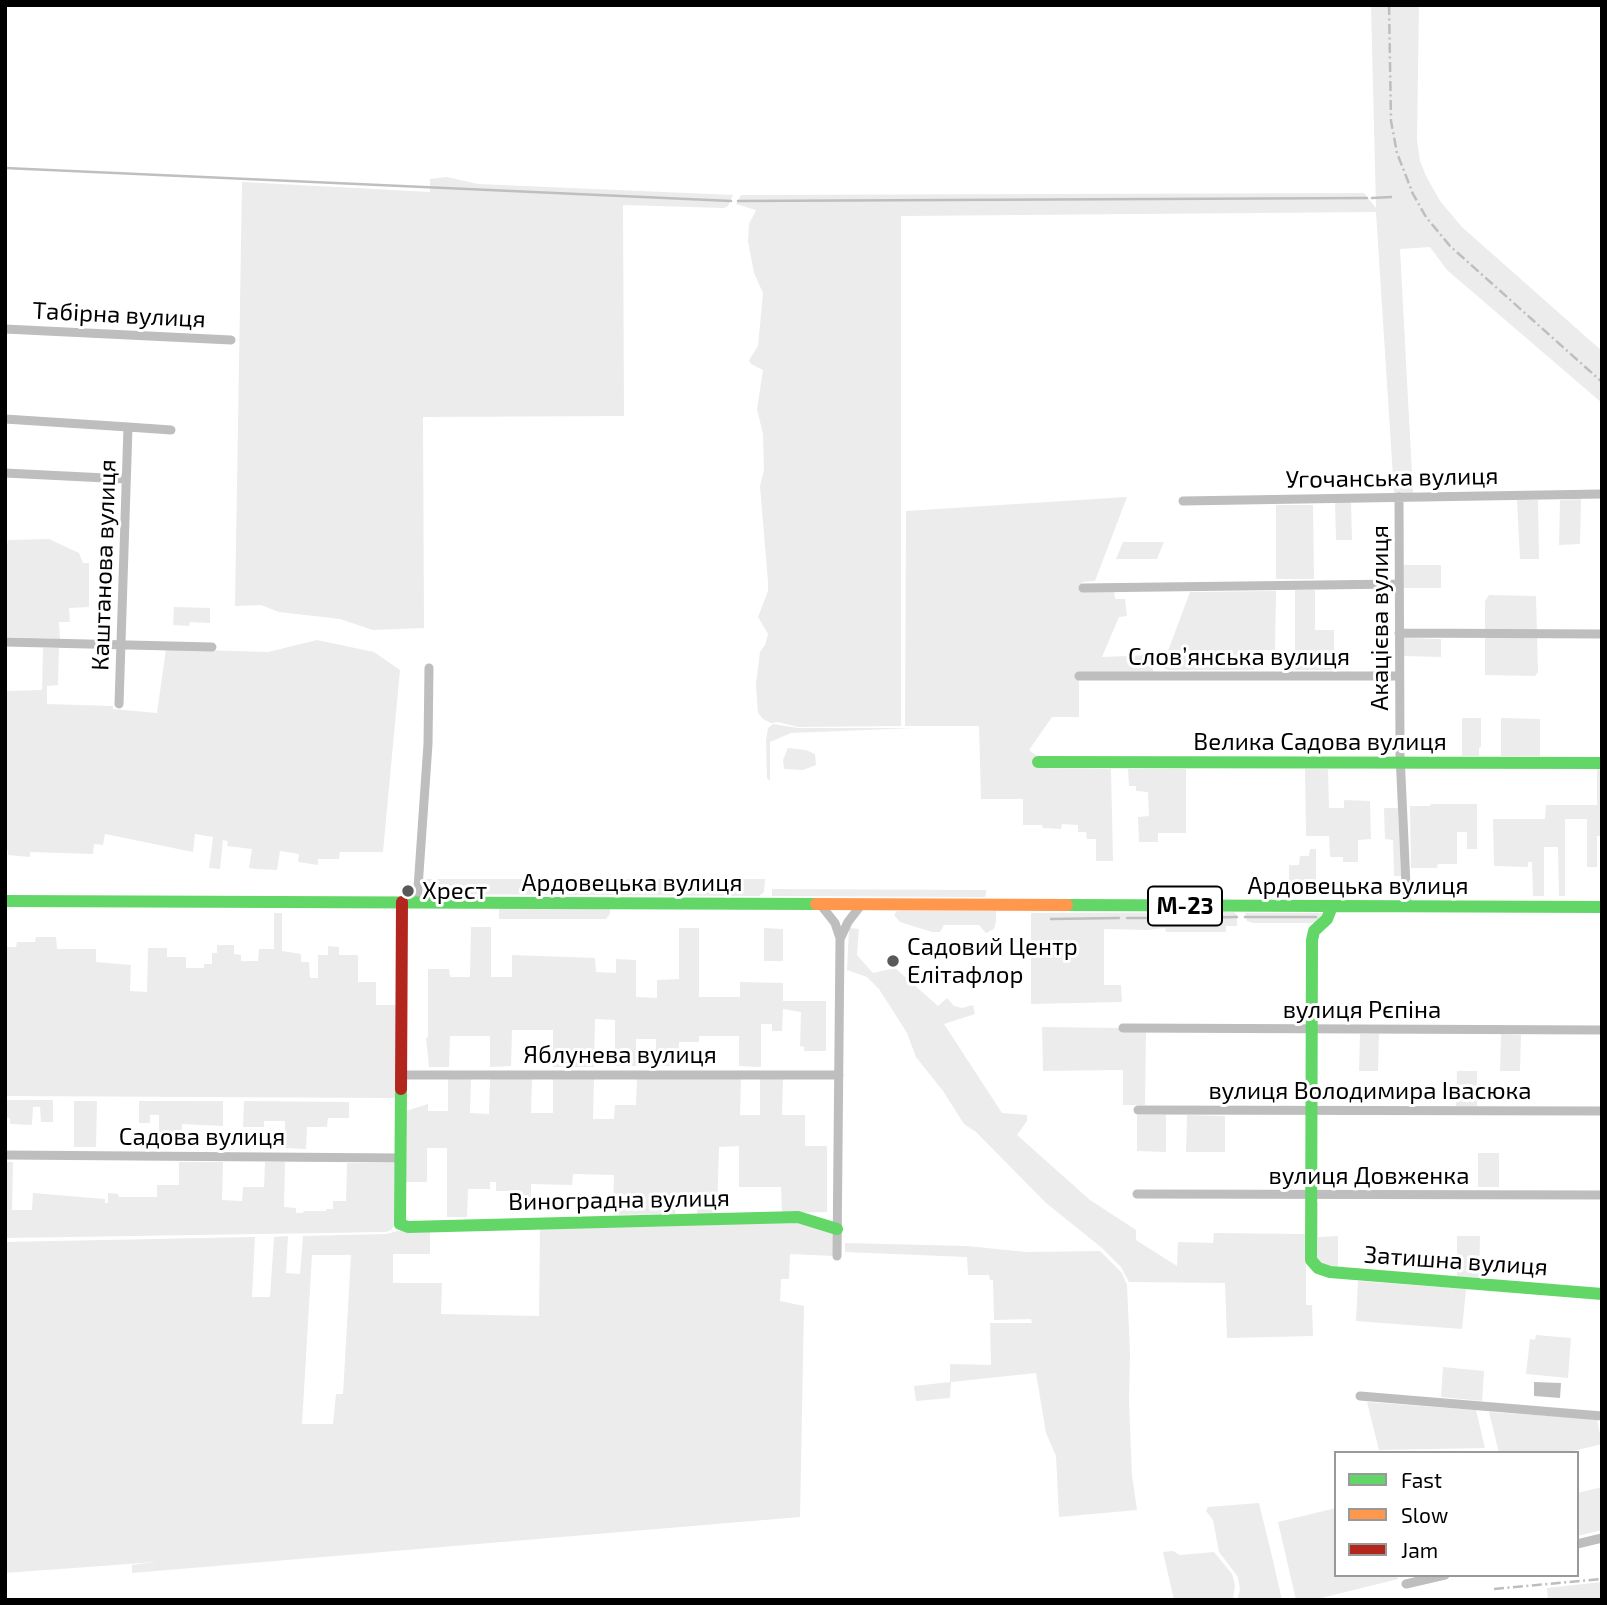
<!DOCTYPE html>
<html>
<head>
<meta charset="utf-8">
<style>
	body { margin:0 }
	#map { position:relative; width:1607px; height:1605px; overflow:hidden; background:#fff; font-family:"Exo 2",sans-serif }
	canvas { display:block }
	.frame { position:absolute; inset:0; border:7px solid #000; pointer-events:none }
	.legend { position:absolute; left:1334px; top:1451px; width:245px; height:126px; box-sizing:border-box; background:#fff; border:2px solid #999; margin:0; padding:9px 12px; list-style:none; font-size:21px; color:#000 }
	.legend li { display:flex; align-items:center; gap:14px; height:35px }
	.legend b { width:35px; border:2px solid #999 }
</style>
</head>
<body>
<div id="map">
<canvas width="1607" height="1605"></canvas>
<div class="frame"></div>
<ul class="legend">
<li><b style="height:9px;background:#63d668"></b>Fast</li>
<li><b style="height:9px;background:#ff974d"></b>Slow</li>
<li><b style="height:9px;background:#b3261e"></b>Jam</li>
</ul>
</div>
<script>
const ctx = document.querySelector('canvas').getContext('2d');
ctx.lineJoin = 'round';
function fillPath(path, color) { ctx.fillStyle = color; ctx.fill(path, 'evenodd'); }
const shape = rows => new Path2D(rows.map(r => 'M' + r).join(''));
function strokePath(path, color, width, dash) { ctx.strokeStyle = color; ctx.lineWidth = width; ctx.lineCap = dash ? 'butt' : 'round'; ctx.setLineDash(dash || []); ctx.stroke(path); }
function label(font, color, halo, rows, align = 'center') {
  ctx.font = font + ' "Exo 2",sans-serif'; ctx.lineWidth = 6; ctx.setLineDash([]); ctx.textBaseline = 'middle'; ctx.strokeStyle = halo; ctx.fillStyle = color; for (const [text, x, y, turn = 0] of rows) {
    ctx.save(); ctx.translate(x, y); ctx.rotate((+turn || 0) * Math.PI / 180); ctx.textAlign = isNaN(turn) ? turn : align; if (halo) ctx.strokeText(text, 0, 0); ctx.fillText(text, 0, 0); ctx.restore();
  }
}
fillPath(shape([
	[1371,5,1419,5,1417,140,1420,161,1426,176,1440,201,1462,227,1602,351,1602,403,1447,270,1430,247,1400,249,1413,493,1394,493,1376,212,901,216,901,726,798,727,778,722,771,723,763,719,758,713,756,684,760,652,765,645,768,634,758,617,768,591,768,582,760,486,764,470,763,434,757,409,763,370,751,364,749,360,758,346,763,293,754,273,748,241,749,224,756,210,736,204,741,195,1364,193,1376,208],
	[447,177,478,184,733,195,728,206,724,208,623,205,624,416,423,417,424,628,373,630,340,619,279,612,261,605,235,606,242,182,430,192,430,179],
	[1127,497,1095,581,1082,582,1082,592,1114,591,1115,599,1125,599,1127,616,1119,617,1102,657,1152,655,1153,672,1104,672,1079,676,1079,717,1052,717,1029,750,1037,756,1037,768,1111,769,1113,861,1096,861,1096,839,1087,839,1086,832,1078,832,1078,825,1062,824,1061,829,1043,828,1042,825,1023,825,1023,799,981,799,979,726,905,726,906,511],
	[1581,499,1580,544,1559,545,1560,500],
	[1517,500,1538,500,1539,559,1520,559],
	[1335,501,1351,501,1352,540,1336,540],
	[1276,505,1313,505,1314,579,1276,579],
	[49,539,79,553,83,563,89,563,89,607,69,608,70,622,59,622,60,639,5,637,5,559,8,540],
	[1123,542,1164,542,1157,559,1116,559],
	[1404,565,1441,565,1441,588,1404,588],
	[1295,590,1315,590,1315,630,1334,630,1334,670,1295,670],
	[1276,591,1275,650,1254,650,1254,670,1168,670,1162,667,1190,592],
	[1489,595,1536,596,1538,672,1535,676,1485,675,1485,601],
	[174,607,210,608,210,623,190,622,189,626,173,625],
	[1404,638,1441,639,1441,657,1404,656],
	[317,640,374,652,400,670,383,852,340,852,339,859,318,859,318,865,298,862,299,854,280,851,277,870,256,869,249,868,252,849,227,846,228,841,223,840,220,869,209,868,213,837,195,834,193,852,105,834,103,845,94,844,93,854,30,852,30,857,8,855,8,850,5,850,5,691,42,690,43,648,59,648,58,685,47,686,47,704,113,706,113,709,157,713,166,649,268,652],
	[1462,718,1481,718,1481,747,1479,748,1479,756,1462,756],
	[1501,718,1540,719,1540,756,1501,756],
	[773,724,798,728,915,728,791,733,770,742,770,781,767,778,766,740,768,728],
	[788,748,806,750,815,754,816,765,803,770,784,769,783,760],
	[1597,768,1602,768,1602,836,1597,836,1597,867,1587,867,1587,819,1565,819,1565,896,1559,896,1558,847,1544,847,1544,896,1533,896,1532,862,1528,862,1528,867,1494,866,1493,819,1545,819,1546,805,1597,805],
	[1128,769,1186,769,1186,833,1158,833,1158,842,1139,842,1138,817,1149,816,1148,792,1136,791,1136,786,1129,786],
	[1305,769,1328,769,1329,808,1344,808,1344,800,1370,801,1371,839,1358,840,1358,862,1343,862,1343,857,1330,857,1329,836,1306,836],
	[1431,804,1477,804,1477,849,1467,849,1467,832,1457,832,1457,864,1438,864,1437,868,1411,868,1410,806,1430,806],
	[1384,808,1398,808,1401,876,1394,876,1393,840,1385,839],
	[1310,849,1316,849,1316,895,1289,895,1289,865,1299,865,1300,856,1309,856],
	[425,879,765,879,764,892,759,896,427,894,423,891],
	[772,889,986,890,986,894,985,897,772,896],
	[499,908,610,909,610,914,606,919,499,919],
	[897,911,996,911,996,922,994,929,986,933,979,925,944,925,940,932,932,932,900,922,894,915],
	[1234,912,1237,915,1237,926,1226,926,1226,932,1166,932,1165,928,1148,930,1104,929,1104,985,1121,985,1122,1002,1031,1004,1031,913],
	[274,913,282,913,282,951,301,954,301,962,309,962,310,978,318,978,318,955,328,955,328,946,339,947,339,955,358,955,358,982,376,982,376,1005,396,1005,396,1098,5,1096,5,947,16,947,17,942,35,942,36,937,56,937,57,949,96,949,96,962,131,965,130,991,147,992,148,948,167,948,167,957,186,957,186,968,204,968,204,964,212,964,212,953,217,953,217,945,234,945,234,954,241,955,241,961,258,961,259,949,274,949],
	[1245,913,1322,913,1322,915,1315,923,1253,923,1247,921],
	[471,927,491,927,491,977,512,977,512,955,595,958,596,972,616,973,616,959,636,960,636,997,657,998,657,980,679,979,679,928,699,928,699,997,740,997,740,982,783,983,783,1001,826,1001,826,1051,804,1051,804,1047,800,1046,801,1012,783,1009,782,1031,772,1031,772,1024,761,1024,761,1067,739,1066,739,1036,699,1036,699,1042,679,1042,678,1066,656,1066,656,1039,636,1039,636,1066,615,1066,615,1020,595,1019,594,1067,553,1067,553,1030,512,1030,511,1066,490,1067,490,1036,450,1036,449,1067,429,1067,426,1038,428,1037,428,969,449,969,450,977,470,977],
	[764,928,783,929,783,961,764,961],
	[849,928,859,929,857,955,873,973,895,968,938,1006,947,998,954,1006,962,1008,973,1005,975,1014,944,1024,1002,1113,1027,1115,1027,1121,1017,1135,1090,1200,1136,1230,1136,1240,1177,1266,1178,1242,1213,1243,1214,1233,1306,1234,1306,1305,1312,1305,1313,1336,1227,1338,1225,1283,1129,1282,1121,1267,1102,1248,1046,1203,976,1132,964,1124,943,1091,916,1057,907,1033,879,989,867,977,847,970],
	[1042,1027,1123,1028,1146,1031,1145,1105,1123,1105,1123,1070,1043,1071],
	[1360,1034,1379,1034,1378,1071,1359,1071],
	[1501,1034,1521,1035,1520,1071,1500,1071],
	[1457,1071,1477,1071,1477,1106,1456,1106],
	[532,1078,531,1113,553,1113,553,1078,594,1078,593,1119,614,1119,615,1105,636,1105,637,1078,741,1078,740,1115,760,1115,760,1078,783,1078,782,1115,805,1115,805,1146,827,1146,827,1212,782,1213,781,1187,739,1187,739,1146,719,1147,717,1214,697,1214,697,1193,676,1194,675,1214,613,1215,614,1175,573,1174,572,1185,531,1184,531,1197,510,1197,510,1191,496,1191,496,1182,490,1182,490,1189,468,1189,467,1217,447,1217,447,1148,427,1148,427,1182,406,1182,406,1111,428,1104,428,1111,448,1111,448,1079,471,1079,470,1113,489,1114,490,1079],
	[5,1100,53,1100,53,1122,41,1122,40,1107,33,1107,32,1125,10,1124,10,1118,5,1118],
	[74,1101,97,1101,96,1147,74,1147],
	[139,1101,223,1101,223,1126,182,1124,181,1147,159,1147,159,1115,150,1115,150,1123,139,1123],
	[244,1101,349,1102,349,1118,328,1118,327,1127,307,1127,306,1149,285,1148,285,1121,264,1121,264,1127,243,1127],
	[1137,1115,1166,1115,1166,1152,1137,1151],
	[1187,1115,1225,1116,1225,1152,1186,1152],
	[1478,1153,1499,1153,1499,1187,1478,1187],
	[5,1162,13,1162,12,1210,32,1210,33,1193,105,1199,105,1203,108,1203,108,1193,118,1194,119,1197,157,1197,157,1185,179,1185,179,1162,223,1162,222,1200,242,1201,243,1187,264,1187,265,1162,285,1162,284,1207,296,1208,296,1213,303,1213,304,1211,326,1211,326,1209,333,1209,333,1201,346,1201,347,1163,396,1163,395,1225,391,1230,386,1232,5,1238],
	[1314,1202,1318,1202,1318,1237,1338,1236,1338,1269,1324,1267,1314,1258],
	[791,1220,833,1231,834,1256,790,1254,789,1279,781,1279,780,1301,804,1306,800,1517,132,1573,132,1565,156,1562,5,1573,5,1242,255,1237,252,1297,270,1297,274,1237,288,1236,286,1273,300,1274,303,1236,386,1234,398,1231,430,1229,430,1254,393,1254,393,1283,442,1283,441,1314,539,1316,540,1226],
	[312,1255,351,1255,343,1394,336,1394,333,1424,302,1424],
	[1457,1236,1480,1236,1479,1278,1457,1276],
	[845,1243,967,1246,1026,1252,1100,1251,1122,1273,1127,1285,1130,1352,1129,1401,1132,1475,1137,1510,1059,1517,1056,1456,1046,1433,1036,1373,951,1382,950,1398,916,1401,914,1386,950,1382,950,1364,991,1365,990,1323,1032,1323,1031,1319,994,1320,993,1280,990,1280,989,1275,968,1275,967,1257,845,1252],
	[1358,1281,1466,1289,1462,1329,1356,1321],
	[1536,1335,1571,1338,1568,1378,1526,1374,1530,1339,1535,1340],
	[1443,1367,1484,1371,1482,1401,1441,1397],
	[1367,1402,1476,1410,1485,1448,1379,1450],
	[1489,1412,1597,1419,1602,1444,1565,1453,1499,1453],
	[1602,1487,1602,1530,1577,1536,1577,1493],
	[1259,1503,1271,1552,1282,1600,1237,1600,1240,1590,1238,1577,1219,1552,1213,1520,1206,1511,1208,1507],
	[1336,1508,1336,1575,1397,1575,1398,1579,1313,1600,1296,1600,1278,1522],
	[1173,1551,1180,1555,1214,1552,1232,1574,1235,1585,1233,1600,1174,1600,1163,1552],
	[1602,1582,1602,1600,1548,1600,1547,1588]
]), '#ececec');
fillPath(shape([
	[1534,1382,1561,1383,1560,1398,1534,1396]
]), '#bfbfbf');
strokePath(shape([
	[5,168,731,201],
	[1372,198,1391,197],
	[738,201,1367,198],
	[1245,917,1316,917],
	[1127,918,1146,918],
	[1155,918,1166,918],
	[1175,918,1237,917],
	[1051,919,1119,918]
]), '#bfbfbf', 2.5);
strokePath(shape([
	[5,329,231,340],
	[5,419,128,427,119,704],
	[128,427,171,430],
	[5,473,126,479],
	[1399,497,1400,754,1407,907],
	[1183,501,1602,494],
	[1083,588,1399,584],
	[1399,633,1602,634],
	[5,642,212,647],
	[1079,676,1399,676],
	[417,902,428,744,429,668],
	[820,904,835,923,840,938,837,1256],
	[841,937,848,922,861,905],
	[1123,1028,1602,1030],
	[401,1075,839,1075],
	[1138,1110,1602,1111],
	[5,1155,399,1158],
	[1137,1194,1602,1195],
	[1360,1396,1602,1416],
	[1577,1544,1602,1538],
	[1406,1584,1445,1575]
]), '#bebebe', 9);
strokePath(shape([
	[1038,762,1602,763],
	[5,901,816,904],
	[1067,905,1602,907],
	[1332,906,1327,919,1314,931,1312,940,1311,1260,1318,1268,1330,1272,1602,1294],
	[401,1089,400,1224,408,1227,798,1217,837,1229]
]), '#63d668', 12);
strokePath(shape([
	[816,904,1067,905]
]), '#ff974d', 12);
strokePath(shape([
	[401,1089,402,902]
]), '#b3261e', 12);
strokePath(shape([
	[1389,5,1391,121,1397,153,1413,194,1426,217,1450,246,1602,382],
	[1494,1589,1602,1579]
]), '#bebebe', 2.5, [10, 3.5, 2, 3.5]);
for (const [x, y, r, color] of [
	[408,891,7,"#595959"],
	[893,961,7,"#595959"]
]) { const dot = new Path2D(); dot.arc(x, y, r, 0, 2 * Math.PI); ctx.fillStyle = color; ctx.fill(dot); strokePath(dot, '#fff', 2.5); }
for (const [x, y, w] of [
	[1185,906,74]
]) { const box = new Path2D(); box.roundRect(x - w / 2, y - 19.5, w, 39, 5); ctx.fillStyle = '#fff'; ctx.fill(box); strokePath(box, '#000', 2); }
label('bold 23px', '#000', null, [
	["М-23",1185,906]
]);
label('24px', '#000', '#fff', [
	["Табірна вулиця",119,315,3],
	["Угочанська вулиця",1392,478,-1],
	["Каштанова вулиця",104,565,-88],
	["Акацієва вулиця",1380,618,-90],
	["Словʼянська вулиця",1239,657],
	["Велика Садова вулиця",1320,742],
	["Ардовецька вулиця",632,883],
	["Ардовецька вулиця",1358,886],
	["вулиця Рєпіна",1362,1010],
	["Яблунева вулиця",620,1055],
	["вулиця Володимира Івасюка",1370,1091],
	["Садова вулиця",202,1137],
	["вулиця Довженка",1369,1176],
	["Виноградна вулиця",619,1200,-1],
	["Затишна вулиця",1456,1261,4]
]);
label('24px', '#000', '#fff', [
	["Хрест",422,891],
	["Садовий Центр",907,947],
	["Елітафлор",907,975]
], 'left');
</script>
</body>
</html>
